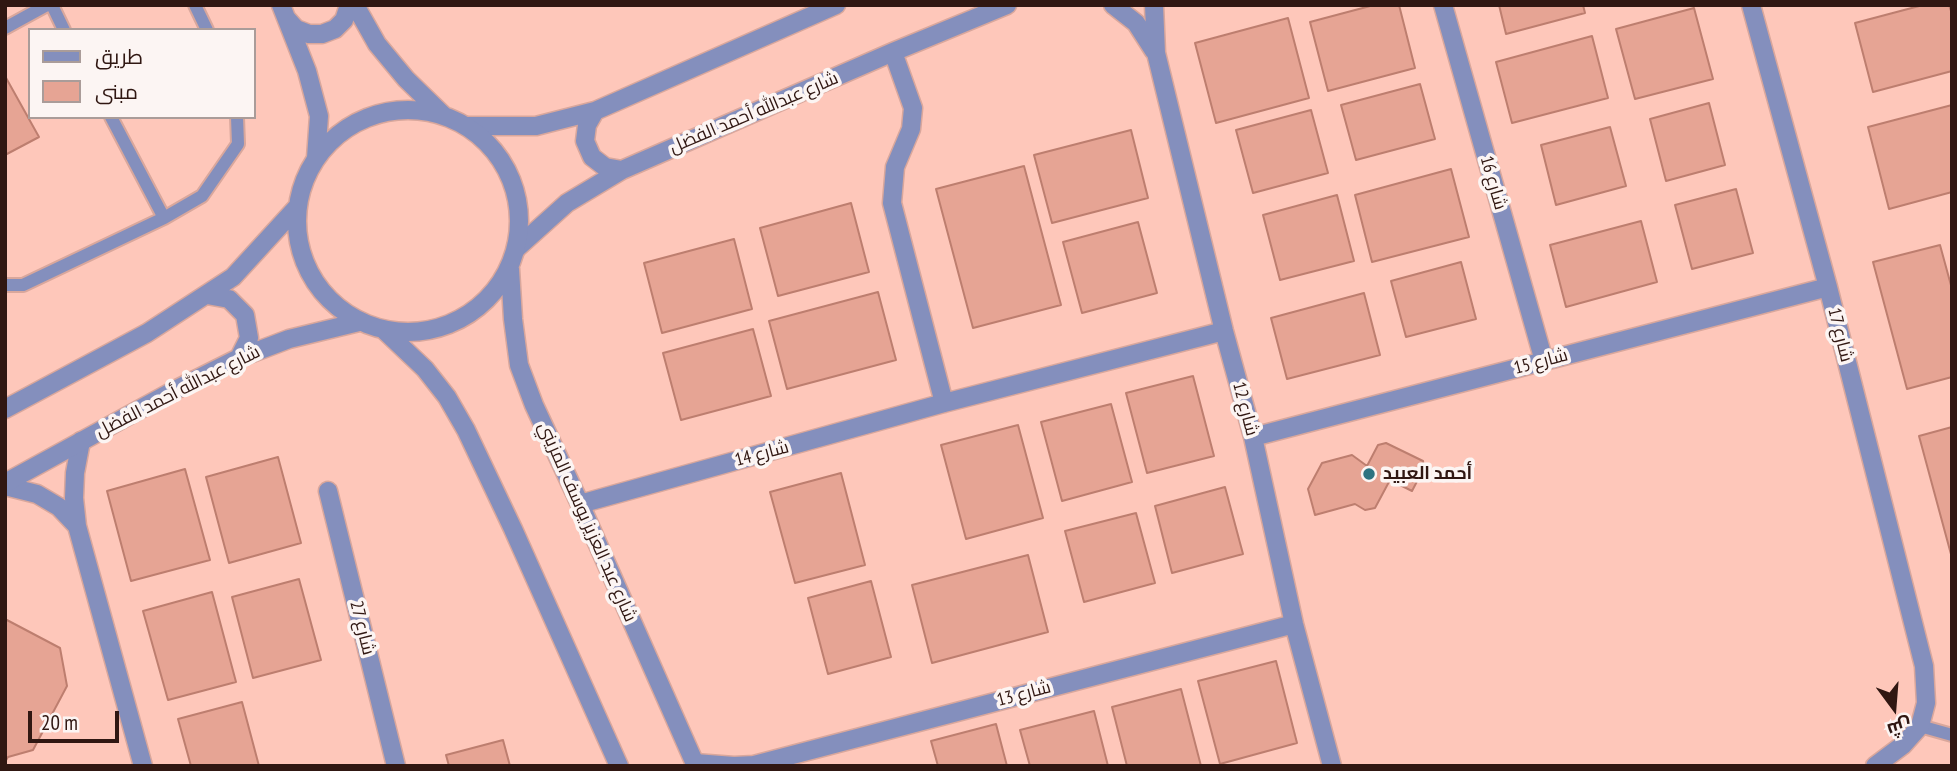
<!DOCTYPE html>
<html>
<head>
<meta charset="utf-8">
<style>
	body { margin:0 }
	#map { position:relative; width:1957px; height:771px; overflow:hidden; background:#fec7ba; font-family:"PT Sans Narrow",Cairo,sans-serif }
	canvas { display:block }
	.frame { position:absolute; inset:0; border:7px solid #301712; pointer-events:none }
	.legend { position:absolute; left:28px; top:28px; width:228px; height:91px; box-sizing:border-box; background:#fcf5f3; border:2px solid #aa9c99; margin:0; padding:9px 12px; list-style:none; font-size:21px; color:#301712 }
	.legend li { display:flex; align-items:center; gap:14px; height:35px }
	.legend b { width:35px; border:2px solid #aa9c99 }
	.north { position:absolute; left:1859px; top:673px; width:70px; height:70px; -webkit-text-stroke:5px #fcf5f3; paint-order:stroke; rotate:164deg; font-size:19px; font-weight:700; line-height:28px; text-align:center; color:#301712 }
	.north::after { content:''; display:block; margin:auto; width:24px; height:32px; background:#301712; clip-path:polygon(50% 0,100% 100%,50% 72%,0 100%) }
	.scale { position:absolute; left:28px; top:711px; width:91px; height:32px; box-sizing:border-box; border:4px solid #301712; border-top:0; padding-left:9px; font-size:21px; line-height:24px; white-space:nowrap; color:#301712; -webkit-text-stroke:5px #fcf5f3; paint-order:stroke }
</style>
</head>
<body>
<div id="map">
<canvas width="1957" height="771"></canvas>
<div class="frame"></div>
<ul class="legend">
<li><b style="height:9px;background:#848fbd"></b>طريق</li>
<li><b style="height:19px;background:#e6a494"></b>مبنى</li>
</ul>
<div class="north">ش</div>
<div class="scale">20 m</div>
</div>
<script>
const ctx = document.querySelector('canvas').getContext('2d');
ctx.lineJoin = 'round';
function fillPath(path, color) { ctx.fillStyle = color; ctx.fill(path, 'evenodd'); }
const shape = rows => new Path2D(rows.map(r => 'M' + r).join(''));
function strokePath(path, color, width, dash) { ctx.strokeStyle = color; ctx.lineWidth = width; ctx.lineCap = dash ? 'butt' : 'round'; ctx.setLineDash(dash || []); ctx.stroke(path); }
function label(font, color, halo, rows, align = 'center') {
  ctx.font = font + ' "PT Sans Narrow",Cairo,sans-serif'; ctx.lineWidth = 7; ctx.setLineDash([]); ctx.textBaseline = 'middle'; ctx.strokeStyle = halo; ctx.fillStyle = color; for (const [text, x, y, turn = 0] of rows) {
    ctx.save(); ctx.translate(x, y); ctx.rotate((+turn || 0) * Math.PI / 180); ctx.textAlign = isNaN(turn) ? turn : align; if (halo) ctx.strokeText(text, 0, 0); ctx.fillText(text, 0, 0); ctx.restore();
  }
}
const building = shape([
	[1374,5,1399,5,1415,68,1328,91,1310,22,1374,5],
	[1499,5,1583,5,1585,13,1506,34,1499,5],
	[1923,5,1949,5,1952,14,1952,71,1873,92,1855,23,1923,5],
	[1694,8,1713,79,1635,99,1616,29,1694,8],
	[1288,18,1309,98,1216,123,1195,43,1288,18],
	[1592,36,1608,98,1512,123,1496,62,1592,36],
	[5,76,39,137,5,155,5,76],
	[1420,84,1435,139,1356,160,1341,105,1420,84],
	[1709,103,1725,165,1666,181,1650,119,1709,103],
	[1952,105,1952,192,1889,209,1868,127,1952,105],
	[1311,110,1328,173,1253,193,1236,130,1311,110],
	[1610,127,1626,186,1556,205,1541,145,1610,127],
	[1131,130,1148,198,1052,223,1034,155,1131,130],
	[1024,166,1061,305,973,328,936,189,1024,166],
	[1451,169,1469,237,1372,262,1355,195,1451,169],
	[1736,189,1753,253,1692,269,1675,205,1736,189],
	[1337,195,1354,261,1280,280,1263,215,1337,195],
	[851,203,869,272,778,296,760,228,851,203],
	[1641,221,1657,282,1566,307,1550,245,1641,221],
	[1138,222,1157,293,1082,313,1063,242,1138,222],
	[734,239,752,309,662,333,644,263,734,239],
	[1940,245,1952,289,1952,377,1907,389,1873,262,1940,245],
	[1461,262,1476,319,1406,337,1391,281,1461,262],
	[878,292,896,360,787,389,769,321,878,292],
	[1364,293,1380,355,1287,379,1271,318,1364,293],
	[753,329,771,396,681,420,663,353,753,329],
	[1193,376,1214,456,1147,473,1126,393,1193,376],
	[1111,404,1132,482,1062,501,1041,422,1111,404],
	[1018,425,1043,518,966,539,941,445,1018,425],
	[1952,427,1952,558,1919,436,1952,427],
	[1386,443,1423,461,1424,468,1412,491,1390,480,1375,508,1365,510,1355,504,1315,515,1308,489,1322,463,1352,455,1367,466,1378,445,1386,443],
	[278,457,301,543,229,563,206,477,278,457],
	[185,469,210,560,131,581,107,491,185,469],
	[841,473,865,565,795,583,770,492,841,473],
	[1225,487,1243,554,1172,573,1155,506,1225,487],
	[1136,513,1155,583,1084,602,1065,531,1136,513],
	[1028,555,1048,632,932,663,912,585,1028,555],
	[299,579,321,660,253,678,232,597,299,579],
	[871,581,891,657,828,674,808,598,871,581],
	[212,592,236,682,168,700,143,611,212,592],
	[5,619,60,648,67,686,33,750,8,757,5,762,5,619],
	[1276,661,1297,743,1220,764,1198,681,1276,661],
	[1181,689,1201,766,1127,766,1112,707,1181,689],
	[242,702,259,766,191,766,178,719,242,702],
	[1094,711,1108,766,1030,766,1020,730,1094,711],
	[996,724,1007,766,938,766,931,741,996,724],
	[503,740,510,766,449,766,446,755,503,740]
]);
fillPath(building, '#e6a494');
strokePath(building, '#bd7e6f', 2);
const service = shape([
	[52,5,64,30],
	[195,5,207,30],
	[5,28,47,5],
	[111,117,164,218],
	[5,285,23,285,164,218,202,196,238,144,237,117],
	[1920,726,1952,735]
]);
const minor = shape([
	[1113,5,1136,23,1154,51],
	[1154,5,1156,53,1224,331,1253,437,1294,624,1332,766],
	[1443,5,1544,361],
	[1751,5,1828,287,1924,666,1926,703,1920,726,1903,745,1875,766],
	[893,52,913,108,911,129,895,167,892,203,944,403],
	[595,111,587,125,585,141,592,157,605,167,622,170],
	[467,126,536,126,595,111,836,5],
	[517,248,567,203,622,170,893,52,1007,5],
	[1253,437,1828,287],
	[81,441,75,473,74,498,77,526,143,766],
	[5,486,37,494,59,507,77,526],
	[328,491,396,766],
	[580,504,944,403,1224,331],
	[695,763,734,766],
	[734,766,754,765,1294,624]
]);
const tertiary = shape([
	[281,5,307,71,319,116,316,158],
	[355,5,377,44,406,79,444,116],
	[287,19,296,29,309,34,322,34,335,29,344,20,349,5],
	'297 221a111 111 0 1 1 222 0a111 111 0 1 1-222 0Z',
	[510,269,513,319,519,365,534,405,580,504,696,766],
	[207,295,229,299,245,315,249,338,239,358],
	[384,330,425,369,447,397,466,430,513,529,619,766],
	[5,409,147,333,233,277,298,206],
	[5,483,177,389,239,358,289,339,359,322]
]);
strokePath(service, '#d9a79c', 16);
strokePath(minor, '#d9a79c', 21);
strokePath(tertiary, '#d9a79c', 21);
strokePath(service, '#848fbd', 12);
strokePath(minor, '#848fbd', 18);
strokePath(tertiary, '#848fbd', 18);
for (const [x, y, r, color] of [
	[1369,474,7,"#2e7381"]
]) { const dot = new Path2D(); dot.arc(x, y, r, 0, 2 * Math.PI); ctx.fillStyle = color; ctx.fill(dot); strokePath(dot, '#fcf5f3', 2.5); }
label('18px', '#301712', '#fcf5f3', [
	["شارع عبدالله أحمد الفضل",754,113,-23],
	["شارع 16",1493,183,74],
	["شارع 17",1840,335,76],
	["شارع 15",1541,362,-15],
	["شارع عبدالله أحمد الفضل",178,392,-27],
	["شارع 12",1245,409,75],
	["شارع 14",762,454,-15],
	["شارع عبد العزيز يوسف المزيني",587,522,66],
	["شارع 27",362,628,76],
	["شارع 13",1024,694,-15]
]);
label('bold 18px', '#301712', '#fcf5f3', [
	["أحمد العبيد",1383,474]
], 'left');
</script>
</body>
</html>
